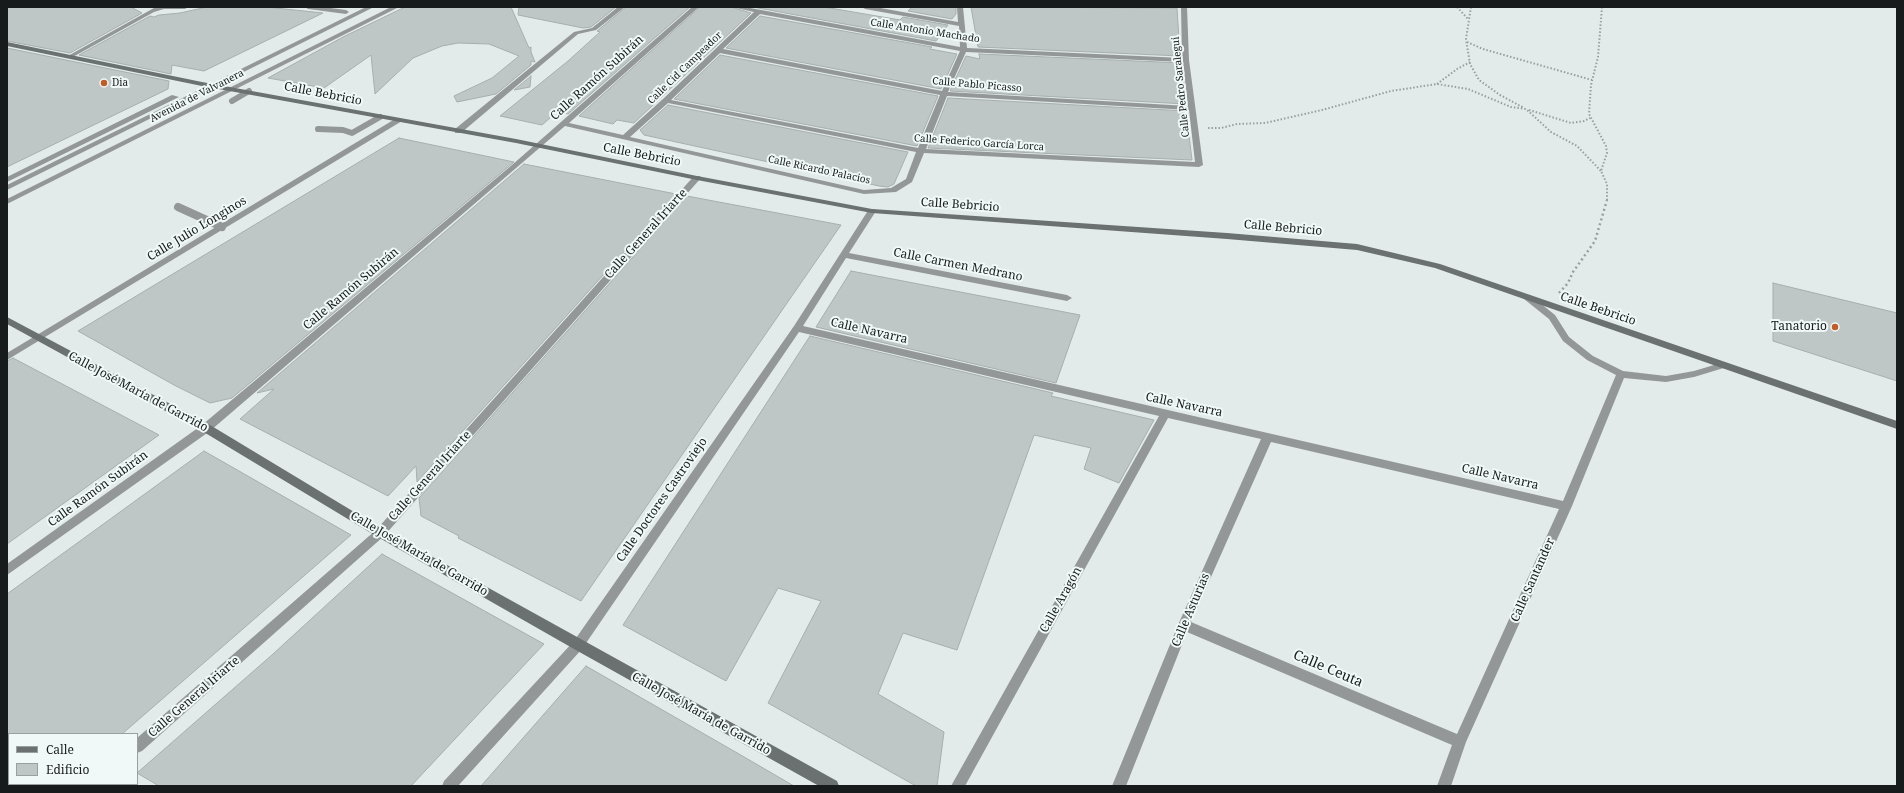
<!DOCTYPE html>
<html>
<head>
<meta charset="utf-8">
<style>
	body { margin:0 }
	#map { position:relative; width:1904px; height:793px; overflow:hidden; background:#e2ebea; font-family:"Noto Serif",serif }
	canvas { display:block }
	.frame { position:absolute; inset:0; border:8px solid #181b1b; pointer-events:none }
	.legend { position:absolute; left:8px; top:733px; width:130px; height:52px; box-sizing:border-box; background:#f0f8f8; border:1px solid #9aa0a0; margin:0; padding:5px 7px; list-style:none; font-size:12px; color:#181b1b }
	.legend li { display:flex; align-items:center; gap:8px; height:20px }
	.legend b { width:20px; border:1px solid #9aa0a0 }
</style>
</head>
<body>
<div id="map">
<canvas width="1904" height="793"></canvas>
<div class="frame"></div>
<ul class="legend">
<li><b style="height:5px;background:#6b7070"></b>Calle</li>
<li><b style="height:11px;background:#bec6c6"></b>Edificio</li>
</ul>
</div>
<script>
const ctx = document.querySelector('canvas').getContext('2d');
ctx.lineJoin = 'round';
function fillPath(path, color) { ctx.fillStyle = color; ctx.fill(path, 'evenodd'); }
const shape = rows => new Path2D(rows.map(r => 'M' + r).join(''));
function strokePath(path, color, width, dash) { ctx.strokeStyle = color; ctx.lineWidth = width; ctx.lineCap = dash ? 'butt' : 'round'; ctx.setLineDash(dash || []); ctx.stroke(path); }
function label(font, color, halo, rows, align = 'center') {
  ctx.font = font + ' "Noto Serif",serif'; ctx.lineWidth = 4; ctx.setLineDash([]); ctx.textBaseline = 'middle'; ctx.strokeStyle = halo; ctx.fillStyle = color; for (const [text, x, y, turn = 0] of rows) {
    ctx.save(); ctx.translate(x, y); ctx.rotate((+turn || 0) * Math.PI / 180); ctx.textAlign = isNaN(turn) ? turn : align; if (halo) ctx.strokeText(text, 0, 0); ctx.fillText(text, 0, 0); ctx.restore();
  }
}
const building = shape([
	[7,7,131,7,142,13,70,53,7,41,7,7],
	[207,7,266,7,323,13,204,71,172,65,171,74,79,55,150,16,154,17,159,15,180,13,207,7],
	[405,7,511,7,529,48,531,47,531,52,535,62,531,61,531,65,496,94,457,102,454,96,492,78,519,56,489,44,458,43,442,46,413,58,375,94,371,55,324,88,268,78,343,37,405,7],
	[519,7,616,7,591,27,583,28,518,15,519,7],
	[626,7,690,7,568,114,558,111,542,125,500,116,568,61,600,32,597,31,626,7],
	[700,7,731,7,751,13,634,123,617,120,613,124,579,116,700,7],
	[753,7,824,7,900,20,903,17,948,25,936,41,753,7],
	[912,7,956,7,956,14,952,19,908,11,912,7],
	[971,7,1177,8,1180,56,978,47,971,7],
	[760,16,932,47,930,49,957,54,941,89,726,48,760,16],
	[7,48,169,81,168,89,7,167,7,48],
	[979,54,1182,63,1186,104,950,91,966,56,980,59,979,54],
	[720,55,938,96,917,146,674,99,720,55],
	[531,76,530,87,514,90,531,76],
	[948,98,1186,111,1192,160,928,148,948,98],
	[668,105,908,152,894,184,888,187,879,186,644,135,640,130,668,105],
	[399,138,514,162,232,398,210,403,174,385,78,331,399,138],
	[524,164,676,194,417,482,416,466,388,496,240,419,274,389,257,393,524,164],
	[687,196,841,225,581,601,458,538,459,536,421,516,419,498,687,196],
	[851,271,1080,315,1056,383,816,327,851,271],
	[1773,283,1897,313,1897,381,1773,341,1773,283],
	[810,336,1053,393,1051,396,1154,420,1119,483,1084,469,1091,448,1034,435,957,650,903,633,878,694,944,732,937,786,916,786,768,703,821,601,778,588,726,681,623,625,810,336],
	[13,358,159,435,7,544,7,361,13,358],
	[204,451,351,535,122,734,7,734,7,594,204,451],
	[382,554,544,644,411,786,159,786,137,773,273,654,382,554],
	[586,666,739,754,794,786,481,786,586,666]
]);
fillPath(building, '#bec6c6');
strokePath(building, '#a6aeae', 1);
strokePath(shape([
	[1457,7,1468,19],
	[1471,7,1466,39,1470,64,1479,80,1500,95,1524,108],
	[1602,7,1598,57,1591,85,1589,114,1606,146,1607,153,1601,171,1607,184,1607,201],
	[1467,42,1483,49,1592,80],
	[1437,84,1457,69,1470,62],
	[1529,110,1571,123,1584,121,1590,118],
	[1208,128,1221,128,1237,124,1265,123,1322,110,1391,91,1437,84,1468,89,1511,107,1526,109,1551,132,1577,146,1601,171]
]), '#989f9e', 2, [1.5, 2]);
strokePath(shape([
	[1559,293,1568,283,1573,272,1595,241,1607,200]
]), '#989f9e', 2.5, [2, 3]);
strokePath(shape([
	[232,101,249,91],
	[318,129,343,130,352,133,380,117]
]), '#949797', 6);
strokePath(shape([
	[178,207,222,227]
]), '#949797', 8);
fillPath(shape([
	[153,7,188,7,185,9,164,9,154,12,71,58,66,57,154,8,153,7],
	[305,7,323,7,346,10,349,12,346,14,308,9,305,7],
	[366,7,374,7,7,190,7,185,366,7],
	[391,7,399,7,7,204,7,199,391,7],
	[618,7,625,7,596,30,578,34,461,133,455,133,455,129,574,32,592,28,618,7],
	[692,7,699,7,569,123,623,135,663,99,754,12,732,7,745,7,960,47,959,26,865,9,862,7,875,7,958,22,957,7,963,7,967,48,1182,58,1181,7,1187,7,1189,60,1203,165,1199,167,924,153,912,182,896,192,864,194,565,126,210,431,7,575,7,564,202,425,512,165,692,7],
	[760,14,960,51,942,91,723,49,760,14],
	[966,52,1183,62,1188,106,948,92,966,52],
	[720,53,940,95,918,148,671,100,720,53],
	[947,96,1189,110,1195,162,926,149,947,96],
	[668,103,916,152,906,179,891,188,864,190,630,137,668,103],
	[172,95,179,97,7,182,7,177,172,95],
	[395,119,401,119,402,121,7,360,7,353,395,119],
	[694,176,700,176,701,178,384,536,142,751,137,753,137,738,376,530,694,176],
	[869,209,875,209,876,211,849,253,1067,295,1072,298,1067,301,846,258,803,326,1563,501,1616,375,1587,360,1563,341,1549,319,1524,299,1522,297,1524,295,1530,295,1555,315,1569,337,1593,356,1623,371,1666,376,1694,371,1724,362,1729,365,1727,367,1694,377,1666,382,1624,378,1572,506,1466,742,1451,786,1437,786,1452,745,1187,632,1126,786,1112,786,1178,625,1261,439,1168,418,965,786,951,786,1159,416,799,332,582,649,458,786,442,786,444,781,574,641,794,326,869,209],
	[1271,442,1559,509,1457,734,1191,622,1271,442],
	[86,784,101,784,100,786,85,786,86,784]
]), '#949797');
fillPath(shape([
	[7,42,202,82,516,139,697,176,872,209,1227,233,1357,244,1440,264,1897,421,1897,429,1435,268,1357,250,1227,239,872,213,697,180,516,143,202,86,7,46,7,42],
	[7,317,210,425,384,530,837,781,839,786,819,786,574,649,376,536,202,431,7,324,7,317]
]), '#6b7070');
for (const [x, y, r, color] of [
	[104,83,4,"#c05c27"],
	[1835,327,4,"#c05c27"]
]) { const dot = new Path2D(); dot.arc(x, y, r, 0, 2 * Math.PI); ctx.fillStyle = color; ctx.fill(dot); strokePath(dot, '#f0f8f8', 1.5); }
label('10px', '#181b1b', '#f0f8f8', [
	["Calle Antonio Machado",925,31,9],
	["Calle Cid Campeador",685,68,-44],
	["Calle Pablo Picasso",977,85,5],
	["Calle Pedro Saralegui",1181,87,-96],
	["Avenida de Valvanera",197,96,-27],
	["Calle Federico García Lorca",979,143,4],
	["Calle Ricardo Palacios",819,170,12]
]);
label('10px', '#181b1b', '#f0f8f8', [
	["Dia",112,83]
], 'left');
label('12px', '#181b1b', '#f0f8f8', [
	["Calle Ramón Subirán",597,78,-42],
	["Calle Bebricio",323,94,11],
	["Calle Bebricio",642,155,11],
	["Calle Bebricio",960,205,4],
	["Calle Bebricio",1283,228,5],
	["Calle Julio Longinos",197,229,-31],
	["Calle General Iriarte",646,234,-48],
	["Calle Carmen Medrano",958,265,11],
	["Calle Ramón Subirán",351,289,-40],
	["Calle Bebricio",1598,309,19],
	["Calle Navarra",869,331,13],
	["Calle José María de Garrido",138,392,28],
	["Calle Navarra",1184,405,12],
	["Calle General Iriarte",430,476,-48],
	["Calle Navarra",1500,477,13],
	["Calle Ramón Subirán",98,489,-36],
	["Calle Doctores Castroviejo",662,500,-55],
	["Calle José María de Garrido",419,554,30],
	["Calle Santander",1533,580,-66],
	["Calle Aragón",1061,600,-61],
	["Calle Asturias",1191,610,-67],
	["Calle General Iriarte",194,697,-41],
	["Calle José María de Garrido",701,714,29]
]);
label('12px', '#181b1b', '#f0f8f8', [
	["Tanatorio",1827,327]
], 'right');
label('14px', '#181b1b', '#f0f8f8', [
	["Calle Ceuta",1328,669,23]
]);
</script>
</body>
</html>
